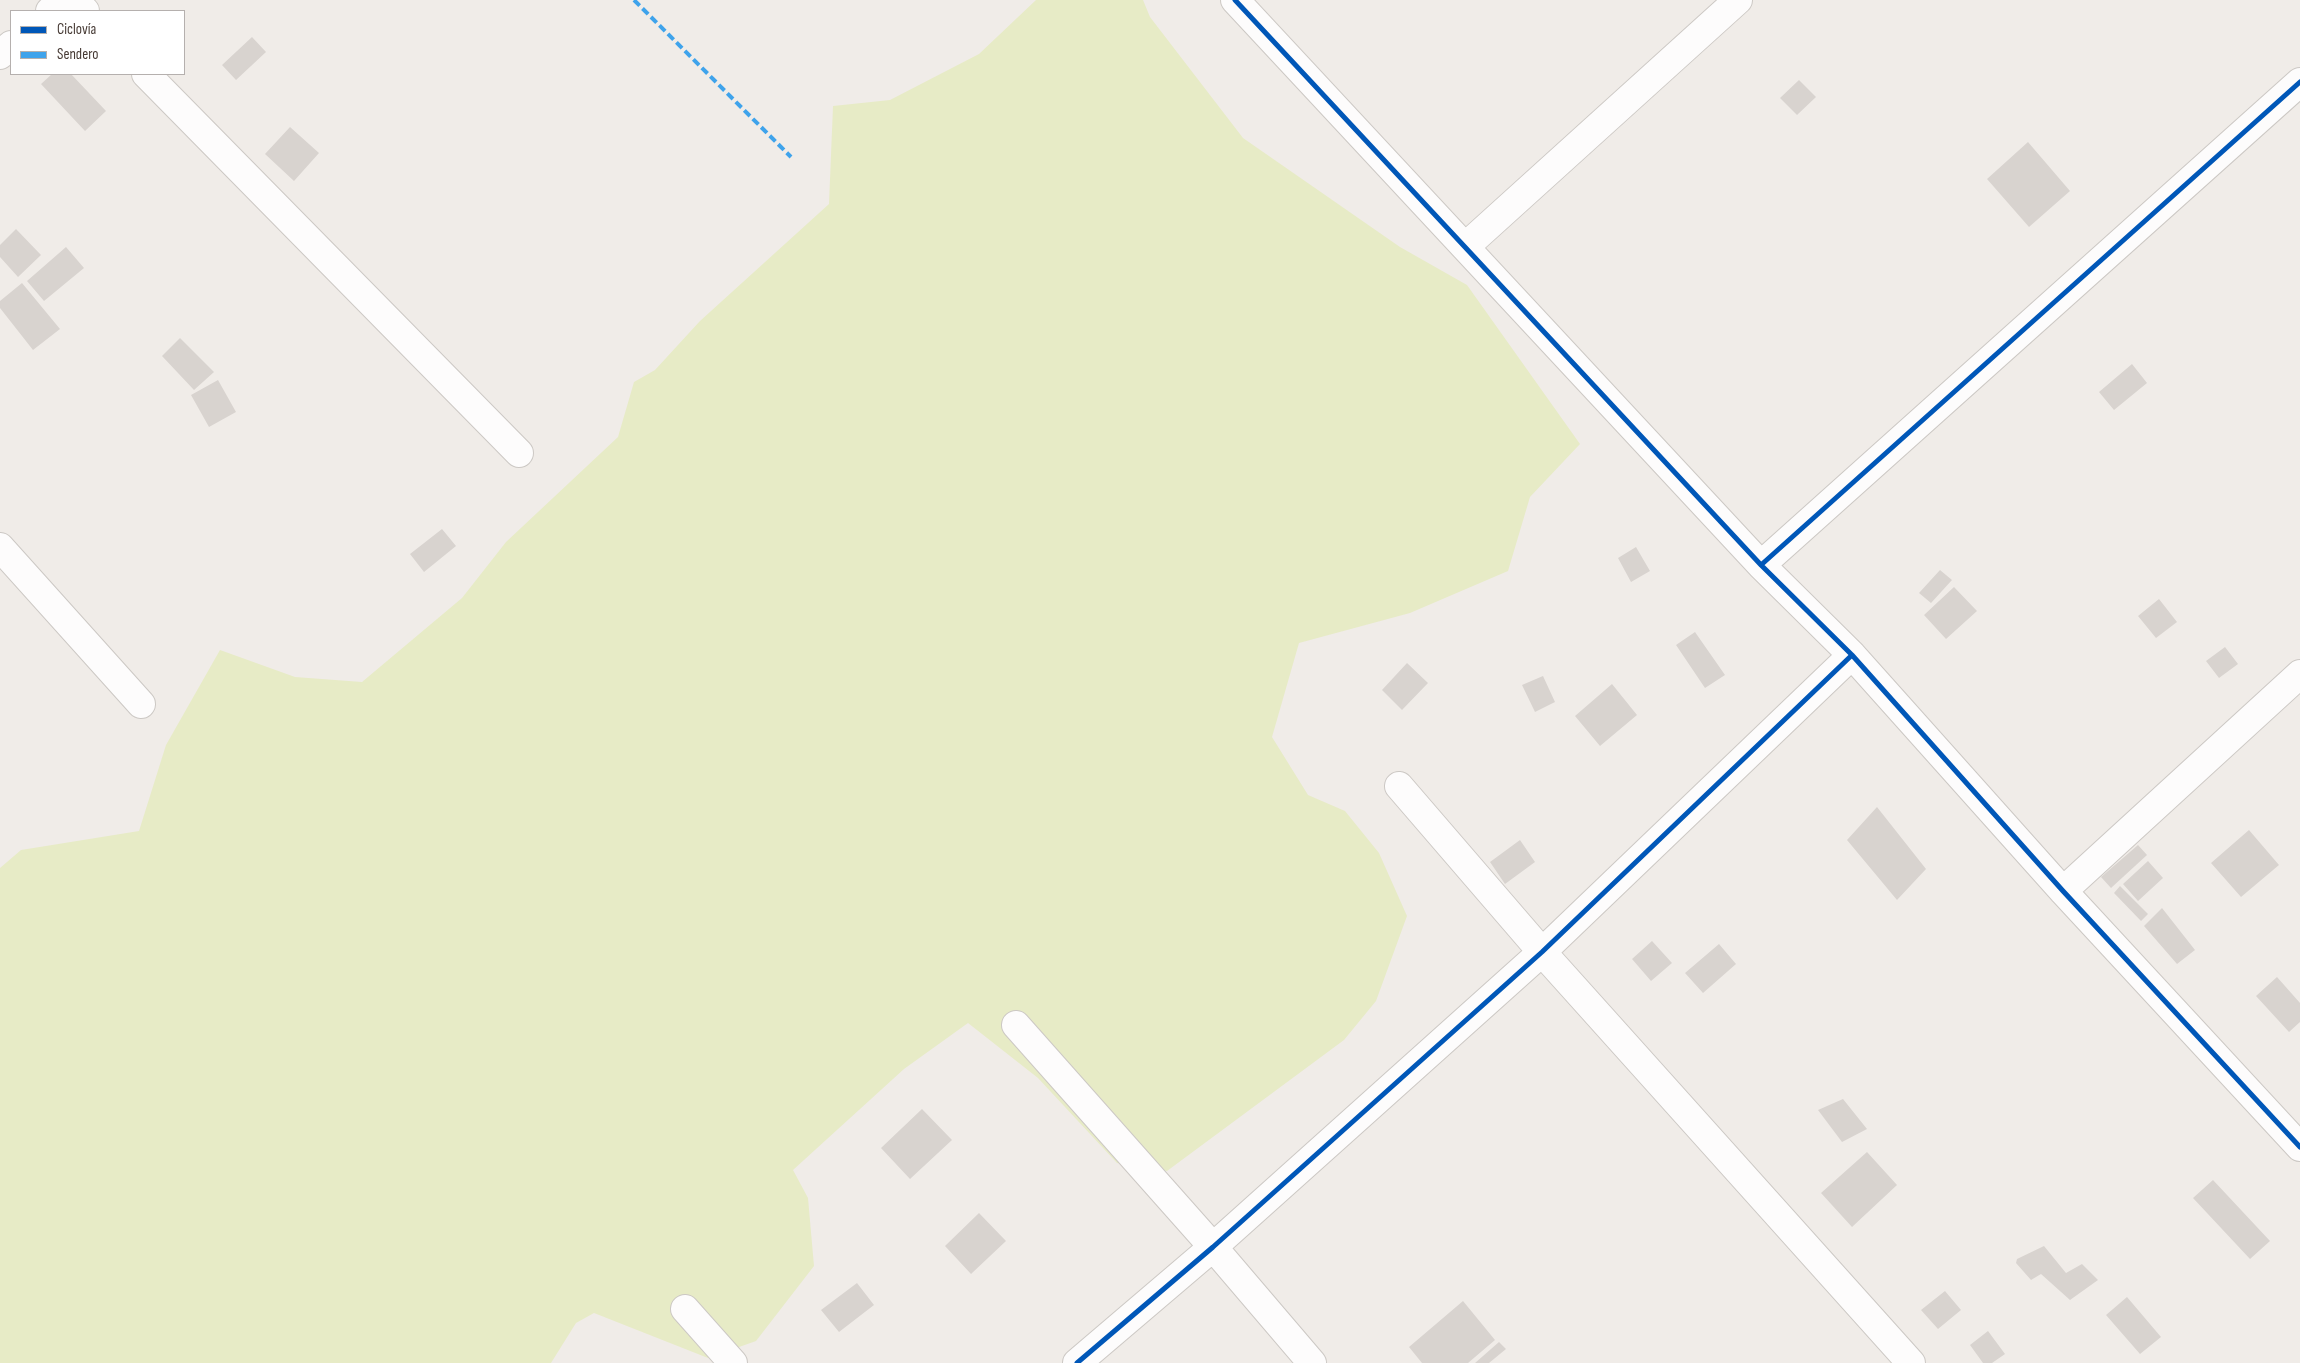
<!DOCTYPE html>
<html>
<head>
<meta charset="utf-8">
<style>
	body { margin:0 }
	#map { position:relative; width:2300px; height:1363px; overflow:hidden; background:#f0ece8; font-family:"Sofia Sans Condensed",sans-serif }
	canvas { display:block }
	.legend { position:absolute; left:10px; top:10px; width:175px; height:65px; box-sizing:border-box; background:#fff; border:1px solid #b5b0ae; margin:0; padding:6px 9px; list-style:none; font-size:15px; color:#463a34 }
	.legend li { display:flex; align-items:center; gap:10px; height:25px }
	.legend b { width:25px; border:1px solid #b5b0ae }
</style>
</head>
<body>
<div id="map">
<canvas width="2300" height="1363"></canvas>
<ul class="legend">
<li><b style="height:6px;background:#0057b8"></b>Ciclovía</li>
<li><b style="height:6px;background:#3fa3eb"></b>Sendero</li>
</ul>
</div>
<script>
const ctx = document.querySelector('canvas').getContext('2d');
ctx.lineJoin = 'round';
function fillPath(path, color) { ctx.fillStyle = color; ctx.fill(path, 'evenodd'); }
const shape = rows => new Path2D(rows.map(r => 'M' + r).join(''));
function strokePath(path, color, width, dash) { ctx.strokeStyle = color; ctx.lineWidth = width; ctx.lineCap = dash ? 'butt' : 'round'; ctx.setLineDash(dash || []); ctx.stroke(path); }
fillPath(shape([
	[1036,0,1143,0,1150,17,1243,138,1400,247,1467,285,1580,444,1530,497,1508,571,1410,613,1299,643,1272,737,1308,795,1345,811,1379,853,1407,916,1376,1001,1344,1040,1167,1171,1117,1163,1038,1078,968,1023,904,1069,793,1170,808,1198,814,1266,756,1341,708,1358,594,1313,576,1323,551,1363,0,1363,0,868,21,850,139,831,166,745,220,650,295,677,362,682,462,598,506,542,618,437,634,382,655,370,700,321,829,204,833,106,890,100,979,54]
]), '#e7ebc6');
fillPath(shape([
	[252,37,266,52,236,80,222,65],
	[52,74,71,74,106,111,85,131,41,84],
	[1799,80,1816,97,1797,115,1780,98],
	[290,127,319,153,294,181,265,154],
	[2028,142,2070,191,2029,227,1987,179],
	[16,229,41,255,18,277,0,257,0,245],
	[66,247,84,268,44,301,27,281],
	[22,283,60,329,33,350,0,308,0,301],
	[180,338,214,372,194,390,162,356],
	[2132,364,2147,383,2114,410,2099,392],
	[218,380,236,412,209,427,191,395],
	[442,529,456,546,424,572,410,554],
	[1636,547,1650,571,1631,582,1618,558],
	[1940,570,1952,580,1931,603,1919,593],
	[1954,587,1977,611,1946,639,1924,615],
	[2159,599,2177,622,2156,638,2138,616],
	[1695,632,1725,675,1705,688,1676,645],
	[2225,647,2238,664,2219,678,2206,661],
	[1407,663,1428,683,1402,710,1382,690],
	[1543,676,1555,702,1535,712,1522,685],
	[1612,684,1637,715,1600,746,1575,716],
	[1877,807,1926,869,1897,900,1847,840],
	[2249,830,2279,865,2241,897,2211,863],
	[1520,840,1535,862,1505,884,1490,862],
	[2138,845,2147,855,2111,888,2101,877],
	[2148,861,2163,878,2138,901,2123,884],
	[2120,886,2148,914,2141,921,2114,893],
	[2162,908,2195,950,2177,964,2144,926],
	[1652,941,1672,963,1651,981,1632,959],
	[1719,944,1736,964,1703,993,1685,973],
	[2277,977,2300,1003,2300,1022,2289,1032,2256,996],
	[1843,1099,1867,1129,1842,1142,1818,1110],
	[922,1109,952,1140,910,1179,881,1148],
	[1867,1152,1897,1185,1852,1227,1821,1193],
	[2213,1180,2270,1241,2250,1259,2193,1198],
	[979,1213,1006,1241,971,1274,945,1246],
	[2044,1246,2066,1273,2082,1264,2098,1280,2070,1300,2041,1274,2031,1280,2016,1263,2017,1259],
	[857,1283,874,1305,839,1332,821,1310],
	[1945,1291,1961,1310,1938,1329,1921,1310],
	[2127,1297,2161,1337,2140,1354,2106,1315],
	[1463,1301,1495,1340,1468,1363,1422,1363,1409,1347],
	[1988,1331,2005,1354,1992,1363,1983,1363,1970,1345],
	[1499,1342,1506,1349,1489,1363,1475,1363]
]), '#d8d3cf');
const street = shape([
	[74,0,85,11],
	[1235,0,1761,565,1852,655,2063,891,2300,1147],
	[50,11,62,0],
	[0,55,11,45],
	[146,74,519,453],
	[1465,247,1738,0],
	[0,547,141,704],
	[1761,565,2300,82],
	[1399,786,1542,952,1911,1363],
	[2063,891,2300,674],
	[1016,1025,1213,1247,1312,1363],
	[685,1309,733,1363],
	[1077,1363,1213,1247,1542,952,1852,655]
]);
strokePath(street, '#ccc8c4', 30);
strokePath(street, '#fdfcfc', 28);
strokePath(shape([
	[634,0,791,157]
]), '#3fa3eb', 4, [8, 4]);
strokePath(shape([
	[1235,0,1761,565,1852,655,2063,891,2300,1147],
	[1761,565,2300,82],
	[1077,1363,1213,1247,1542,952,1852,655]
]), '#0057b8', 5);
</script>
</body>
</html>
